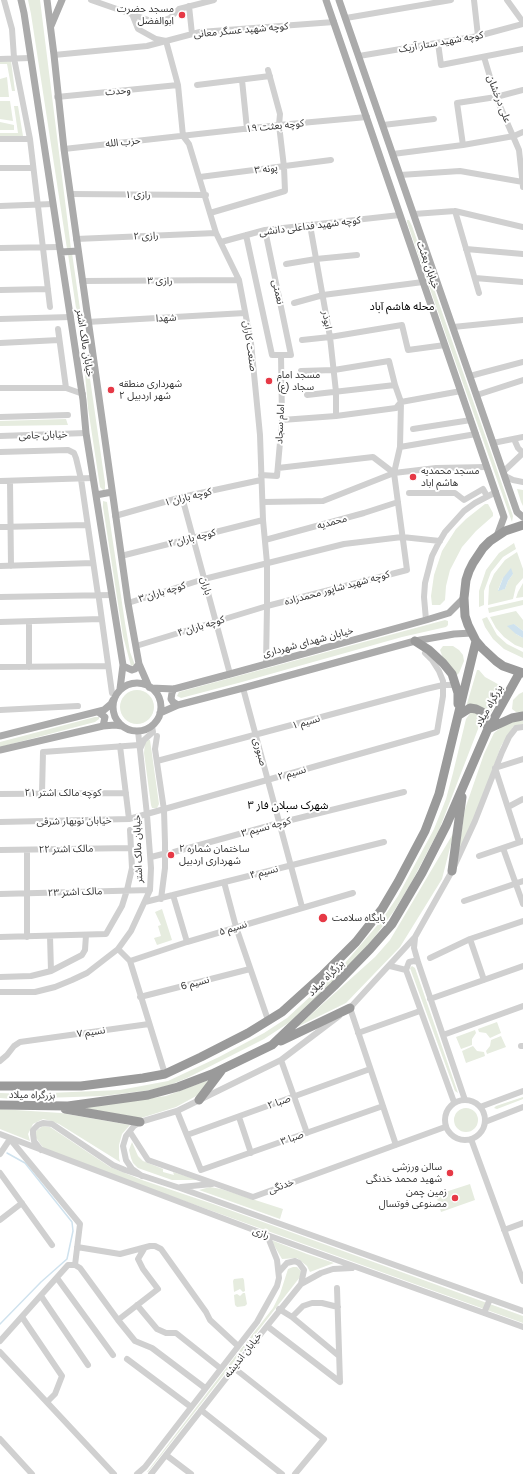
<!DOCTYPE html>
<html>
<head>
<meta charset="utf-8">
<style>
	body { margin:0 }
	canvas { display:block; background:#fff }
</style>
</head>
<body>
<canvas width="523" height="1474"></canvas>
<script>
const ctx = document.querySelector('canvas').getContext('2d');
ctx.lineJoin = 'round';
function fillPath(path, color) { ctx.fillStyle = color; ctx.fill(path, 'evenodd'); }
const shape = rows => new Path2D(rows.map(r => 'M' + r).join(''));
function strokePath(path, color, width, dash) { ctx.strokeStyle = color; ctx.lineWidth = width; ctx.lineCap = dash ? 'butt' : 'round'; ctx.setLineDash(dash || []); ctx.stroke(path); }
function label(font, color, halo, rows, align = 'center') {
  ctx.font = font + ' "Golos Text","Noto Sans Arabic",sans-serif'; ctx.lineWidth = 4; ctx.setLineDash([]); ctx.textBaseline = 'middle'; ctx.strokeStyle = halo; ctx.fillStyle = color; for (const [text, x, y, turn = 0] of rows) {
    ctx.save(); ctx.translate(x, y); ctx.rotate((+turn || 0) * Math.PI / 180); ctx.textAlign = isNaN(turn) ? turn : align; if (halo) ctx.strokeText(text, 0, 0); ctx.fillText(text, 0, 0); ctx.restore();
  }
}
fillPath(shape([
	[28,0,40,0,71,249,67,249,31,14],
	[0,61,11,61,15,91,12,91,7,64,0,64],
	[7,77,9,97,0,97,0,79],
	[0,101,10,101,13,121,0,119],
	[14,106,18,106,23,136,0,137,0,133,18,133],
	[0,122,14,125,14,130,0,130],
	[407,220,409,220,412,226,492,455,513,516,512,522,448,341,407,222],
	[72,253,105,483,105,489,104,491,100,487,88,408,84,362,68,254],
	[66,419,68,425,0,426,0,421],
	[517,489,523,490,523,506,521,502],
	[103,501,107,502,125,623,130,652,135,665,131,666,123,636,103,507],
	[485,504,488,504,493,513,493,516,476,531,462,547,450,570,446,586,445,600,440,605,432,605,431,596,434,575,442,551,456,529,466,519],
	[514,543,516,549,503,557,491,572,484,591,484,605,479,607,479,591,486,570,499,553],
	[517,552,523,569,523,578,516,586,513,599,488,605,489,586,494,574,505,560],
	[513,574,508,581,505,589,498,590,503,578],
	[523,583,523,597,516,598,518,592],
	[523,600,523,605,489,613,488,608],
	[516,611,523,620,523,631,514,624,516,634,523,638,523,648,515,645,504,637,496,628,490,617],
	[487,617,497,635,507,644,523,652,523,658,504,649,493,639,485,627,482,619],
	[445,620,448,621,448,625,446,627,402,637,242,682,181,698,177,696,179,692],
	[443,646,453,646,459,650,463,655,464,661,459,673,457,675,443,658,440,650],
	[477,670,479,670,485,677,505,688,491,712,487,715,466,707],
	'120 707a17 17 0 1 1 34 0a17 17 0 1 1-34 0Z',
	[523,692,523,713,516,712,512,709,513,700,519,694],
	[471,712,481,715,480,724,439,830,410,885,394,911,373,939,353,962,290,1022,264,1039,187,1078,170,1085,151,1090,103,1096,13,1099,0,1098,0,1093,25,1094,120,1090,168,1081,219,1057,264,1033,287,1018,339,970,381,921,398,896,434,829,446,799,453,773,466,719],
	[95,717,99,717,99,719,95,722,0,747,0,742],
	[515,721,523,721,523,724,513,727,501,746,485,791,458,855,465,809,484,754,494,733,504,725],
	[147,739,150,740,159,804,157,808,152,808,151,805,144,753,145,742],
	[454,832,442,879,400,947,346,1003,297,1027,375,957,390,940],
	[162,909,172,940,157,945,154,938,161,936,158,926,161,925,155,912],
	[412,966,415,968,458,1093,455,1091,410,968],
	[497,1022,501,1033,490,1038,486,1033,479,1032,478,1029],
	[475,1030,476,1033,472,1039,472,1045,461,1049,456,1037],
	[501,1036,506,1047,487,1054,486,1051,490,1046,491,1040],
	[473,1046,477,1051,484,1052,485,1056,466,1063,462,1051],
	[209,1080,198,1095,176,1107,141,1118,83,1108,166,1096],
	[523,1097,523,1099,497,1109,494,1108,496,1106],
	'454 1120a12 12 0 1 1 24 0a12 12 0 1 1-24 0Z',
	[0,1109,61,1113,130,1125,122,1134,119,1145,119,1158,120,1162,59,1124,51,1121,43,1119,33,1124,28,1134,30,1141,0,1129],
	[43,1126,50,1127,110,1167,142,1180,213,1204,523,1316,523,1323,140,1185,44,1149,34,1135,37,1130],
	[132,1142,138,1156,143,1161,163,1169,163,1172,174,1175,173,1172,198,1180,172,1180,138,1168,133,1163,131,1158,129,1150],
	[470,1184,475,1200,441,1212,436,1195],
	[210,1187,221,1189,283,1209,280,1219,199,1190],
	[271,1240,307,1254,334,1263,310,1272,307,1266,297,1258,282,1259],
	[293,1267,297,1267,301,1271,300,1277,148,1472,147,1472,230,1363,273,1308,280,1294,288,1269],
	[243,1278,244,1280,245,1291,243,1292,240,1289,234,1292,233,1281,234,1279],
	[243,1293,245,1293,247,1304,245,1306,237,1307,235,1305,234,1295,237,1294,240,1296]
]), '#e6ecdf');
fillPath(shape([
	[511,568,513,574,508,581,505,589,498,591,503,578],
	[514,624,523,631,523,638,516,634,507,626]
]), '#cfe2ee');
strokePath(shape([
	[0,1324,41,1282,67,1259,73,1231,72,1222,25,1163,7,1153]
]), '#cfe2ee', 1.5);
strokePath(shape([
	[4,0,12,29,14,58,30,139,50,307],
	[91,0,157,23,170,18,179,9,214,0],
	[474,0,478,36],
	[507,0,523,22],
	[189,6,192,34],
	[132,14,138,29,156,39,166,41,178,85,183,136,189,144,216,233,239,280,251,343,260,435,263,520,267,563,267,606,266,664],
	[346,18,451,0],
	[438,43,441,65,523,49],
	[54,55,147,46,200,32,334,22],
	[359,56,478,36,523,24],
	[484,57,496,97,519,150,523,187],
	[0,59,30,58],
	[242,80,247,129],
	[197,85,270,76],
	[57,97,178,85],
	[383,125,434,119],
	[0,139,30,139],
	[463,145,457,103,496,97,523,90],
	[64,149,279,125,367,117],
	[393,154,463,145,514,136,523,132],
	[0,168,33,168],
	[400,175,460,171,523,182],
	[200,177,331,160],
	[70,194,206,195],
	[0,206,53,204],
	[455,211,479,293],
	[210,213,285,191,284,167,279,125,280,114,268,70],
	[414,214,455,211,523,227],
	[310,225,330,337,336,392,336,416],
	[246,235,272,355,291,355,265,230],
	[76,239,216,233],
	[221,242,265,230,400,215],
	[0,248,60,247],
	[466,249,523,254],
	[286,264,316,259,357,255],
	[475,278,523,282],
	[82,281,239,280],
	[0,290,48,289],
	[294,303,323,295,423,282],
	[0,319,71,317],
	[87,322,245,313],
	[453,327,523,320],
	[58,329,66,388],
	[302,340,330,337,402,325,408,350,445,345],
	[0,343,59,340],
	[470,376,523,362],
	[0,388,66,388,83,394],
	[307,395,395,385],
	[477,395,523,380],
	[0,417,68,415],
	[282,420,336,416,396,408,401,402,461,391],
	[413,429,471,420],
	[0,436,86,433],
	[514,439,518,448,523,453],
	[493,443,523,437],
	[400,447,476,434],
	[0,452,68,450,74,453,76,458,81,479,98,595],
	[278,468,373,457,394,473],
	[503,472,523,453],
	[261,475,277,476,282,420,281,355],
	[505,476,513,480,523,482],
	[0,481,93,478],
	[10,481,11,566],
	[409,493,455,493,464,500,483,489,487,496],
	[182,497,230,674],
	[263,502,323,501,394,473,436,468,487,467],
	[115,516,182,497,261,480],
	[0,527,87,525],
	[265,540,364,513,398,502],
	[121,556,263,520],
	[0,566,93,563],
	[0,597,112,595],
	[99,599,112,693],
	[128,603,204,579,344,544,402,537,440,541],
	[426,620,424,597,425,583,432,556,438,544,445,532,464,511,475,503,496,492],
	[0,622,101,619],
	[29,622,29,667],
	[136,646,267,606,407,570,394,473,400,447,401,402,395,385,389,361,334,370,301,371],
	[0,667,108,666],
	[243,688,302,907],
	[0,710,78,706],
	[157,736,155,749,164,810,165,843,165,868,161,899],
	[120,746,129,819],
	[140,749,144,740,153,732,152,726],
	[157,761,426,689,443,685,456,685],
	[42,793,43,752,139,745],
	[0,794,126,793],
	[508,807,523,799],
	[0,822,129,819,437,732,443,696,443,681,439,671,432,660,425,653],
	[519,842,495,768,523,759],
	[503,848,523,904],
	[0,850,131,848],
	[174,852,279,823,404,792],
	[479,856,523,841],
	[151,857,167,853],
	[224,882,236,927,268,1020],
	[0,894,150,890],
	[173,895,187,942],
	[464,901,523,881],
	[145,902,384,842],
	[50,936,51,971],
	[0,937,106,934,122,906,127,890,132,868,130,830],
	[27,937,27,850],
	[415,938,414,948,418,962,465,1100],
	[470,939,484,980],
	[118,949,130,961,187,942,353,893],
	[430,958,470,939,523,921],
	[130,961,165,1074],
	[390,966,406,970,454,1102],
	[406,970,409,962,414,961,418,962],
	[0,977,31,976,51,971,82,955,85,950,86,935],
	[0,992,35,992,55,987,72,980,87,973,118,949,131,931,150,890,151,868,147,815,138,731],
	[140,997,250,969],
	[430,999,523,966],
	[350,1008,396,1145],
	[348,1010,415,937,452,871,475,821,502,752,509,737,516,728,523,727],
	[358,1033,420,1011],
	[443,1035,523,1006],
	[521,1046,523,1046],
	[281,1060,307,1133],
	[0,1061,7,1055,14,1046,20,1042,149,1024],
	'445 1120a20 20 0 1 1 40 0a20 20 0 1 1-40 0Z',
	[480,1107,523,1091],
	[177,1111,201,1170,383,1106],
	[239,1117,251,1153],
	[485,1122,523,1107],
	[130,1132,148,1160,253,1197,445,1127],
	[0,1134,267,1235,523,1327],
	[187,1135,370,1069],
	[471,1139,523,1281],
	[41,1150,34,1141,33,1134,33,1130,38,1125,43,1123,52,1124,113,1165,125,1170,180,1188,523,1311],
	[0,1154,10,1139,80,1224,75,1265],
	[0,1173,52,1245],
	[142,1176,132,1169,126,1160,123,1146,126,1136,134,1126,140,1122,177,1111,281,1060,339,1016],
	[181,1187,212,1184],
	[0,1220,22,1203],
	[504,1230,523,1223],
	[77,1247,120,1254,150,1246,155,1246,161,1249,206,1312,210,1320,238,1346],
	[279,1272,287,1263,295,1261,299,1263,304,1270,301,1284],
	[57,1278,113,1355],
	[337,1288,340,1382],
	[41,1296,88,1365],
	[137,1305,157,1329,166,1333,176,1333,220,1368],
	[279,1309,292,1317,339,1356],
	[484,1313,490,1299],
	[22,1317,62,1376,55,1394,47,1402],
	[292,1317,303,1306,312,1303,322,1303,338,1307],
	[118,1320,135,1341,152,1348,205,1388],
	[267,1326,340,1382],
	[0,1341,68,1265,75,1265,80,1268,118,1320,158,1289,143,1269,138,1259,144,1249],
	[0,1352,114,1474],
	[127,1359,191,1407],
	[234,1368,324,1439,295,1474],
	[201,1410,282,1474],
	[0,1439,32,1474],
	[166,1455,191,1474],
	[137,1474,145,1467,257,1322,277,1286,279,1278,277,1260,267,1235],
	[151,1474,267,1326,301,1284,321,1273,333,1269,352,1268]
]), '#d0d0d0', 6);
strokePath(shape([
	[21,0,24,13,83,400,86,433,123,665,120,689],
	[47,0,54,55,64,149,128,603,139,664,149,687],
	[326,0,504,517,497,536],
	[339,0,517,512,523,517],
	[51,26,62,0],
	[61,252,78,251],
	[96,495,112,492],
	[123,666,132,670,135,669,139,664],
	'113 707a24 24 0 1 1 48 0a24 24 0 1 1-48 0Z',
	[151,688,174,689,230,674,426,620,449,613,464,598],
	[174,689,172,693,171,699,173,702,178,705],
	[98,712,105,717,103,726],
	[160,713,178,705,243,688,415,641,454,634,472,633],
	[0,736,104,710,111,704,113,700],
	[0,750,103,726,115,725,122,726]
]), '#ababab', 7);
strokePath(shape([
	[523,525,505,531,490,541,483,548,473,563,469,571,466,580,464,598,465,616,468,625,476,641,482,648,496,661,503,666,523,673],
	[415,641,429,650,443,663,452,674,458,693,458,704],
	[459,715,470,708,476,709,482,712,485,717,488,729],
	[488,729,512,718,523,716],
	[452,871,462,797],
	[281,1041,350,1008],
	[0,1086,81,1086,143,1078,165,1074,201,1057,248,1033,282,1012,323,975,356,942,382,909,398,882,425,831,439,794,476,641],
	[199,1100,221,1071],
	[0,1105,68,1106,148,1095,178,1087,212,1074,272,1045,334,986,370,949,392,924,422,873,446,826,487,731,520,672],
	[65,1109,140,1122]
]), '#9a9a9a', 9);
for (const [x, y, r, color] of [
	[182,15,4,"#e63946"],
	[269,381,4,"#e63946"],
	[111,390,4,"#e63946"],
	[413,477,4,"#e63946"],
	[171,855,4,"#e63946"],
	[323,918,5,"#e63946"],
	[450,1173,4,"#e63946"],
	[455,1198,4,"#e63946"]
]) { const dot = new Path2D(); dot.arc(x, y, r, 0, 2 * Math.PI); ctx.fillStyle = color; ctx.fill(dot); strokePath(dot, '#fff', 1.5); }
label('10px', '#333', '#fff', [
	["مسجد حضرت",174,9,"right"],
	["ابوالفضل",174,21,"right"],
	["مسجد امام",277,375],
	["سجاد (ع)",277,387],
	["شهرداری منطقه",119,384],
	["۲ شهر اردبیل",119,396],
	["مسجد محمدیه",421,471],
	["هاشم اباد",421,483],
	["ساختمان شماره ۲",179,849],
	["شهرداری اردبیل",179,861],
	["پایگاه سلامت",332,918],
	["سالن ورزشی",442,1167,"right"],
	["شهید محمد خدنگی",442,1179,"right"],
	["زمین چمن",447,1192,"right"],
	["مصنوعی فوتسال",447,1204,"right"]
], 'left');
label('10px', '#333', '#fff', [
	["کوچه شهید عسگر معانی",241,30,-5],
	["کوچه شهید ستار آریک",441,42,-10],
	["وحدت",118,91,-5],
	["علی درخشان",499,99,69],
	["کوچه بعثت ۱۹",275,126,-6],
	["حزب الله",123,142,-6],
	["پونه ۳",266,169,-7],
	["رازی ۱",138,195],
	["کوچه شهید فداعلی دانشی",310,226,-7],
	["رازی ۲",146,236,-2],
	["خیابان بعثت",428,265,71],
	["رازی ۳",160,281],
	["نعمتی",278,292,78],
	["شهدا",166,318,-3],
	["ابوذر",327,320,80],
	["خیابان مالک اشتر",85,343,81],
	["صنعت کاران",250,346,82],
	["امام سجاد",280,424,-87],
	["خیابان جامی",43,435,-2],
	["کوچه باران ۱",188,497,-14],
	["محمدیه",332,522,-15],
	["کوچه باران ۲",192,538,-14],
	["باران",206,586,74],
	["کوچه شهید شاپور محمدزاده",337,588,-15],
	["کوچه باران ۳",162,592,-17],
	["کوچه باران ۴",201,626,-17],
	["خیابان شهدای شهرداری",308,642,-15],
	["بزرگراه میلاد",489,706,-61],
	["نسیم ۱",306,722,-16],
	["صبوری",260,752,75],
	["نسیم ۲",292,773,-16],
	["کوچه مالک اشتر ۲۱",63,793],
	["خیابان نوبهار شرقی",74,821,-1],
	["کوچه نسیم ۳",266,827,-15],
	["مالک اشتر ۲۲",66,849,-1],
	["خیابان مالک اشتر",138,849,-92],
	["نسیم ۴",264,872,-14],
	["مالک اشتر ۲۳",75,892,-2],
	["نسیم ۵",233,928,-17],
	["بزرگراه میلاد",326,978,-45],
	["نسیم 6",195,983,-15],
	["نسیم ۷",91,1032,-8],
	["بزرگراه میلاد",32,1095,1],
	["صبا ۲",279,1102,-20],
	["صبا ۳",292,1138,-20],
	["خدنگی",281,1186,-20],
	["رازی",261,1233,21],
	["خیابان اندیشه",243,1355,-52]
]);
label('11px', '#000', '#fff', [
	["محله هاشم آباد",402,307],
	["شهرک سبلان فاز ۳",288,806]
]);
</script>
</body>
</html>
